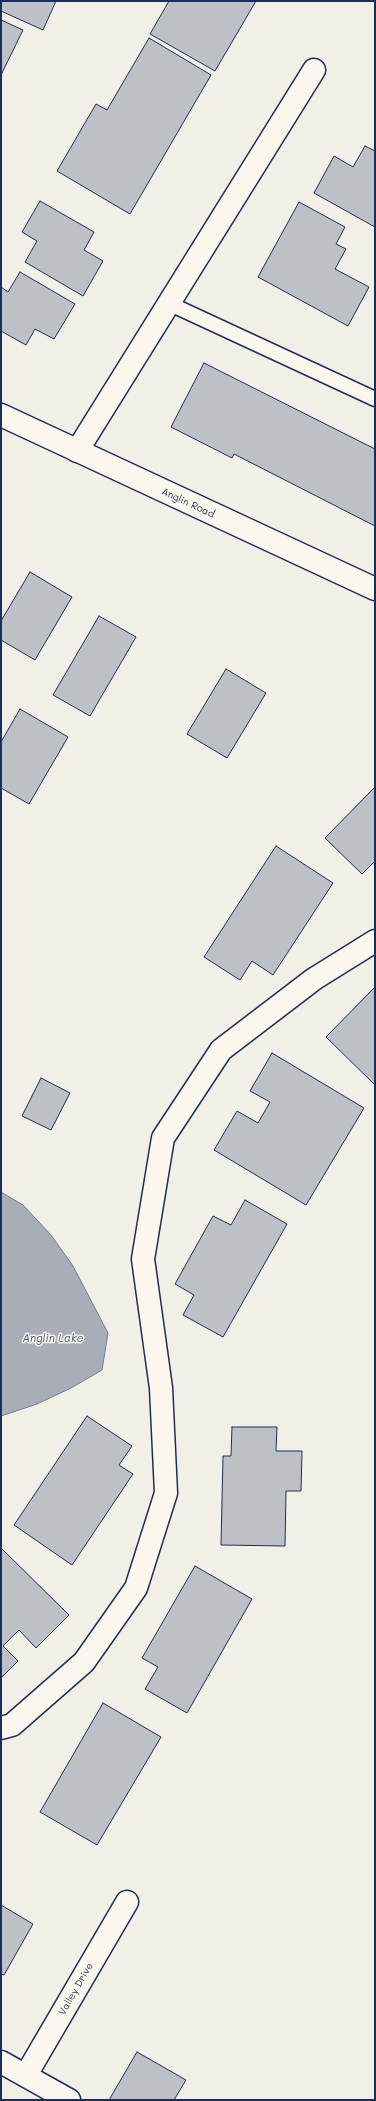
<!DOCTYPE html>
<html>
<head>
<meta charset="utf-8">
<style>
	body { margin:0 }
	#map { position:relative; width:376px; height:2101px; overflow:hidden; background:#f2efe6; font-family:Mali,sans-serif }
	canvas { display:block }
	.frame { position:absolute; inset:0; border:2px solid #1b2f5e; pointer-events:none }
</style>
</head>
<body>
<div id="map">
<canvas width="376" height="2101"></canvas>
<div class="frame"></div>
</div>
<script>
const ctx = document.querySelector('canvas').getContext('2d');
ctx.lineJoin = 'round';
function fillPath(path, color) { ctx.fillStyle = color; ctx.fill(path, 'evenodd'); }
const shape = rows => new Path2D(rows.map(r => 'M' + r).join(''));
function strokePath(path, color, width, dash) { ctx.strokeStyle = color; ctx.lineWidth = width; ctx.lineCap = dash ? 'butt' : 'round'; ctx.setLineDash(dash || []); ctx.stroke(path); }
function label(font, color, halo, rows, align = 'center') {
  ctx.font = font + ' Mali,sans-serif'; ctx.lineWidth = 3; ctx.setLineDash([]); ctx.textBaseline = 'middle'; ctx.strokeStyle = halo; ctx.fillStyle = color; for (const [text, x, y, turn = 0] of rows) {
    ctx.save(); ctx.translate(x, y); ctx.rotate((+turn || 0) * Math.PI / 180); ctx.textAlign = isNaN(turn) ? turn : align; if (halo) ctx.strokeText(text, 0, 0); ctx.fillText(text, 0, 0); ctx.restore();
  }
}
const water = shape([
	[1,1192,23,1205,51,1235,73,1266,108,1333,102,1370,71,1388,37,1404,1,1416,1,1192]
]);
fillPath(water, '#a9adb7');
strokePath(water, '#707b93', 1);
const building = shape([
	[1,1,56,1,43,30,1,11,1,1],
	[169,1,256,1,215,71,150,34,169,1],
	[1,20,23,30,1,75,1,20],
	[149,38,211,75,130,214,57,171,96,104,107,110,149,38],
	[365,146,375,151,375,227,314,193,334,156,353,167,365,146],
	[40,201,94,232,84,250,103,261,83,296,25,262,37,241,22,232,40,201],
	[299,202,345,227,336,244,346,249,335,269,369,287,348,326,258,277,299,202],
	[20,272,75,304,54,339,35,329,26,345,1,331,1,287,8,292,20,272],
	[204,363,375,449,375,526,234,454,232,458,171,427,204,363],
	[30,572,72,597,35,660,1,640,1,621,30,572],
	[99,616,136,637,90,716,53,695,99,616],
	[226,669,266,693,227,758,187,734,226,669],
	[20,709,68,737,29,804,1,788,1,742,20,709],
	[375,787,375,861,362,874,325,838,375,787],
	[276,846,333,883,273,975,252,961,240,980,204,957,276,846],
	[375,987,375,1085,326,1037,375,987],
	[272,1053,364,1108,306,1205,214,1150,237,1111,258,1123,270,1102,250,1091,272,1053],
	[41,1078,70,1093,51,1130,22,1116,41,1078],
	[245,1200,287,1224,223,1337,183,1315,194,1295,175,1284,213,1216,231,1225,245,1200],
	[87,1416,132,1446,119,1465,133,1474,72,1565,14,1525,87,1416],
	[232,1427,277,1427,276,1451,302,1451,301,1491,286,1491,285,1546,221,1545,223,1456,231,1456,232,1427],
	[1,1548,69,1615,36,1648,19,1630,3,1646,18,1661,1,1678,1,1548],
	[195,1566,252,1599,187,1713,145,1689,158,1667,142,1658,195,1566],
	[103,1703,161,1737,97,1845,40,1812,103,1703],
	[1,1905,33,1924,4,1975,1,1974,1,1905],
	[137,2052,186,2080,174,2100,109,2100,137,2052]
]);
fillPath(building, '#bdc0c4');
strokePath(building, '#1b2f5e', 1);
const lane = shape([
	[168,303,375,399]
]);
const street = shape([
	[77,451,314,70],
	[1,1728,12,1725,84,1662,136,1588,166,1493,161,1388,143,1259,163,1138,221,1050,314,979,375,941],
	[1,2062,69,2100],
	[26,2075,127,1902]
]);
const secondary = shape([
	[1,415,375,589]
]);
strokePath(lane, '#1b2f5e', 17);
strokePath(street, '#1b2f5e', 25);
strokePath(secondary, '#1b2f5e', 25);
strokePath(lane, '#fbf7ec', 14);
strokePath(street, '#fbf7ec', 22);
strokePath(secondary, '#fbf7ec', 22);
label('10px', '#1b2f5e', '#fbf7ec', [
	["Anglin Road",188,503,25],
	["Valley Drive",76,1989,-60]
]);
label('italic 11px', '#465579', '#fbf7ec', [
	["Anglin Lake",53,1339]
]);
</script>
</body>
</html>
